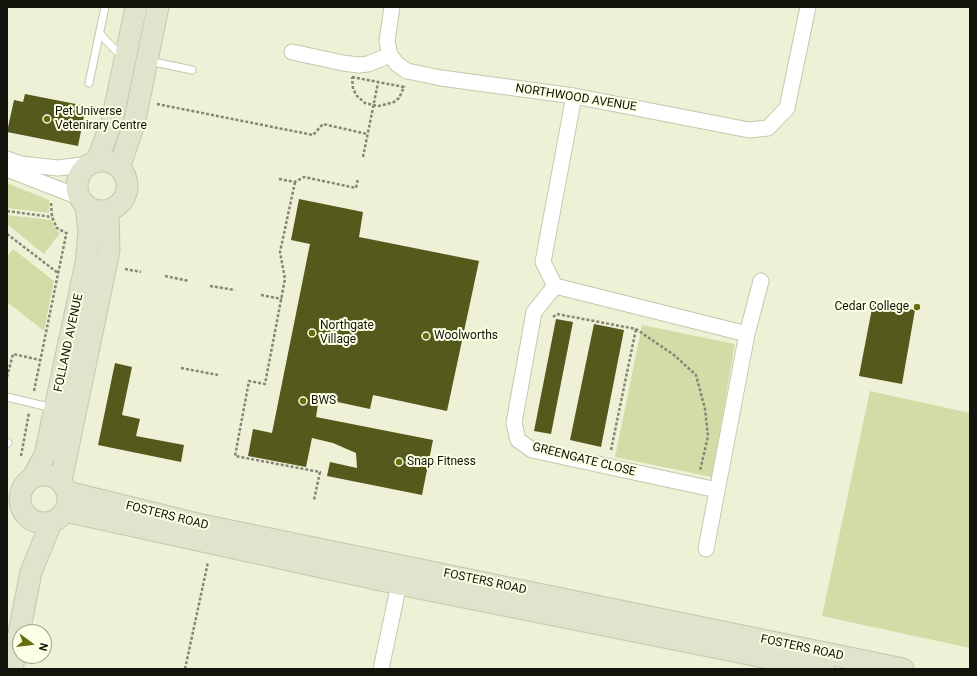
<!DOCTYPE html>
<html>
<head>
<meta charset="utf-8">
<style>
	body { margin:0 }
	#map { position:relative; width:977px; height:676px; overflow:hidden; background:#eef1d6; font-family:Roboto,sans-serif }
	canvas { display:block }
	.frame { position:absolute; inset:0; border:8px solid #12130a; pointer-events:none }
	.north { position:absolute; left:12px; top:624px; width:40px; height:40px; box-sizing:border-box; background:#fbffe3; border:1px solid #9ea18c; border-radius:50%; rotate:105deg; font-size:11px; font-weight:700; line-height:16px; text-align:center; color:#12130a }
	.north::after { content:''; display:block; margin:auto; width:14px; height:18px; background:#666b0e; clip-path:polygon(50% 0,100% 100%,50% 72%,0 100%) }
</style>
</head>
<body>
<div id="map">
<canvas width="977" height="676"></canvas>
<div class="frame"></div>
<div class="north">N</div>
</div>
<script>
const ctx = document.querySelector('canvas').getContext('2d');
ctx.lineJoin = 'round';
function fillPath(path, color) { ctx.fillStyle = color; ctx.fill(path, 'evenodd'); }
const shape = rows => new Path2D(rows.map(r => 'M' + r).join(''));
function strokePath(path, color, width, dash) { ctx.strokeStyle = color; ctx.lineWidth = width; ctx.lineCap = dash ? 'butt' : 'round'; ctx.setLineDash(dash || []); ctx.stroke(path); }
function label(font, color, halo, rows, align = 'center') {
  ctx.font = font + ' Roboto,sans-serif'; ctx.lineWidth = 4; ctx.setLineDash([]); ctx.textBaseline = 'middle'; ctx.strokeStyle = halo; ctx.fillStyle = color; for (const [text, x, y, turn = 0] of rows) {
    ctx.save(); ctx.translate(x, y); ctx.rotate((+turn || 0) * Math.PI / 180); ctx.textAlign = isNaN(turn) ? turn : align; if (halo) ctx.strokeText(text, 0, 0); ctx.fillText(text, 0, 0); ctx.restore();
  }
}
fillPath(shape([
	[7,183,49,200,49,213,7,208],
	[7,215,51,220,56,229,60,233,44,254,7,224],
	[13,249,54,281,44,331,7,302,7,257],
	[642,325,735,344,712,477,615,457],
	[870,391,970,413,970,648,822,616]
]), '#d5dba6');
fillPath(shape([
	[25,94,86,106,78,146,7,132,14,100,23,102],
	[299,199,363,212,359,237,479,261,447,411,373,395,370,409,319,398,316,417,433,440,422,495,327,476,330,462,357,468,356,453,333,443,312,438,306,467,248,456,253,429,272,433,310,244,291,240],
	[873,303,915,310,902,384,859,376],
	[556,319,573,322,551,434,534,431],
	[594,324,624,330,601,447,570,440],
	[115,363,132,367,122,415,140,419,136,436,184,445,181,462,98,445]
]), '#55591c');
const lane = shape([
	[100,34,122,57],
	[149,61,192,70],
	[89,83,105,7],
	[7,397,53,408],
	[7,442,8,443]
]);
const street = shape([
	[392,7,387,41,390,55,397,64,407,71,441,78,574,96,749,130,768,128,787,108,808,7],
	[292,52,343,63,358,65,368,64,390,55],
	[574,96,543,262,555,286,747,334],
	[7,159,21,164,58,168,90,164],
	[7,169,79,197],
	[555,286,534,312,514,423,518,440,532,450,717,490],
	[706,549,747,334,761,281],
	[381,669,399,584,398,574]
]);
const secondary = shape([
	'77 186a25 25 0 1 1 50 0a25 25 0 1 1-50 0Z',
	[97,161,112,121,136,7],
	[119,168,134,124,158,7],
	'20 499a24 24 0 1 1 48 0a24 24 0 1 1-48 0Z',
	[33,477,45,455,86,263,89,231,86,206],
	[61,481,109,251,108,211],
	[67,492,197,524,903,669],
	[65,511,399,584,824,669],
	[12,669,31,572,51,523]
]);
strokePath(lane, '#c5c8ad', 9);
strokePath(street, '#c5c8ad', 17);
strokePath(secondary, '#c5c8ad', 23);
strokePath(shape([
	[352,77,404,87,399,98,394,102,379,106,373,105,365,103,357,96,353,89,352,77],
	[157,104,313,135,323,124,367,134],
	[363,157,378,83],
	[279,179,295,182,304,177,356,188,358,178],
	[295,182,280,252,285,279,265,384,249,381,235,456,320,472,314,500],
	[51,203,52,217,57,228,68,234],
	[7,211,52,217],
	[7,234,58,273],
	[125,269,141,272],
	[165,276,189,281],
	[210,286,235,290],
	[261,295,282,299],
	[553,317,557,314,636,329,674,355,696,375,705,409,708,436,700,471],
	[181,368,218,375],
	[7,377,13,354,40,360],
	[34,391,66,235],
	[611,450,636,329],
	[21,456,29,413],
	[185,669,208,562]
]), '#858775', 2.5, [3, 2]);
strokePath(lane, '#fff', 7);
strokePath(street, '#fff', 15);
strokePath(secondary, '#e1e3cc', 21);
for (const [x, y, r, color] of [
	[47,119,4,"#666b0e"],
	[917,307,4,"#666b0e"],
	[312,333,4,"#666b0e"],
	[426,336,4,"#666b0e"],
	[303,401,4,"#666b0e"],
	[399,462,4,"#666b0e"]
]) { const dot = new Path2D(); dot.arc(x, y, r, 0, 2 * Math.PI); ctx.fillStyle = color; ctx.fill(dot); strokePath(dot, '#fbffe3', 1.5); }
label('12px', '#12130a', '#fbffe3', [
	["NORTHWOOD AVENUE",576,98,9],
	["FOLLAND AVENUE",69,343,-78],
	["GREENGATE CLOSE",584,460,14],
	["FOSTERS ROAD",167,516,14],
	["FOSTERS ROAD",485,582,12],
	["FOSTERS ROAD",802,648,12]
]);
label('12px', '#12130a', '#fbffe3', [
	["Pet Universe",55,112],
	["Vetenirary Centre",55,126],
	["Cedar College",909,307,"right"],
	["Northgate",320,326],
	["Village",320,340],
	["Woolworths",434,336],
	["BWS",311,401],
	["Snap Fitness",407,462]
], 'left');
</script>
</body>
</html>
